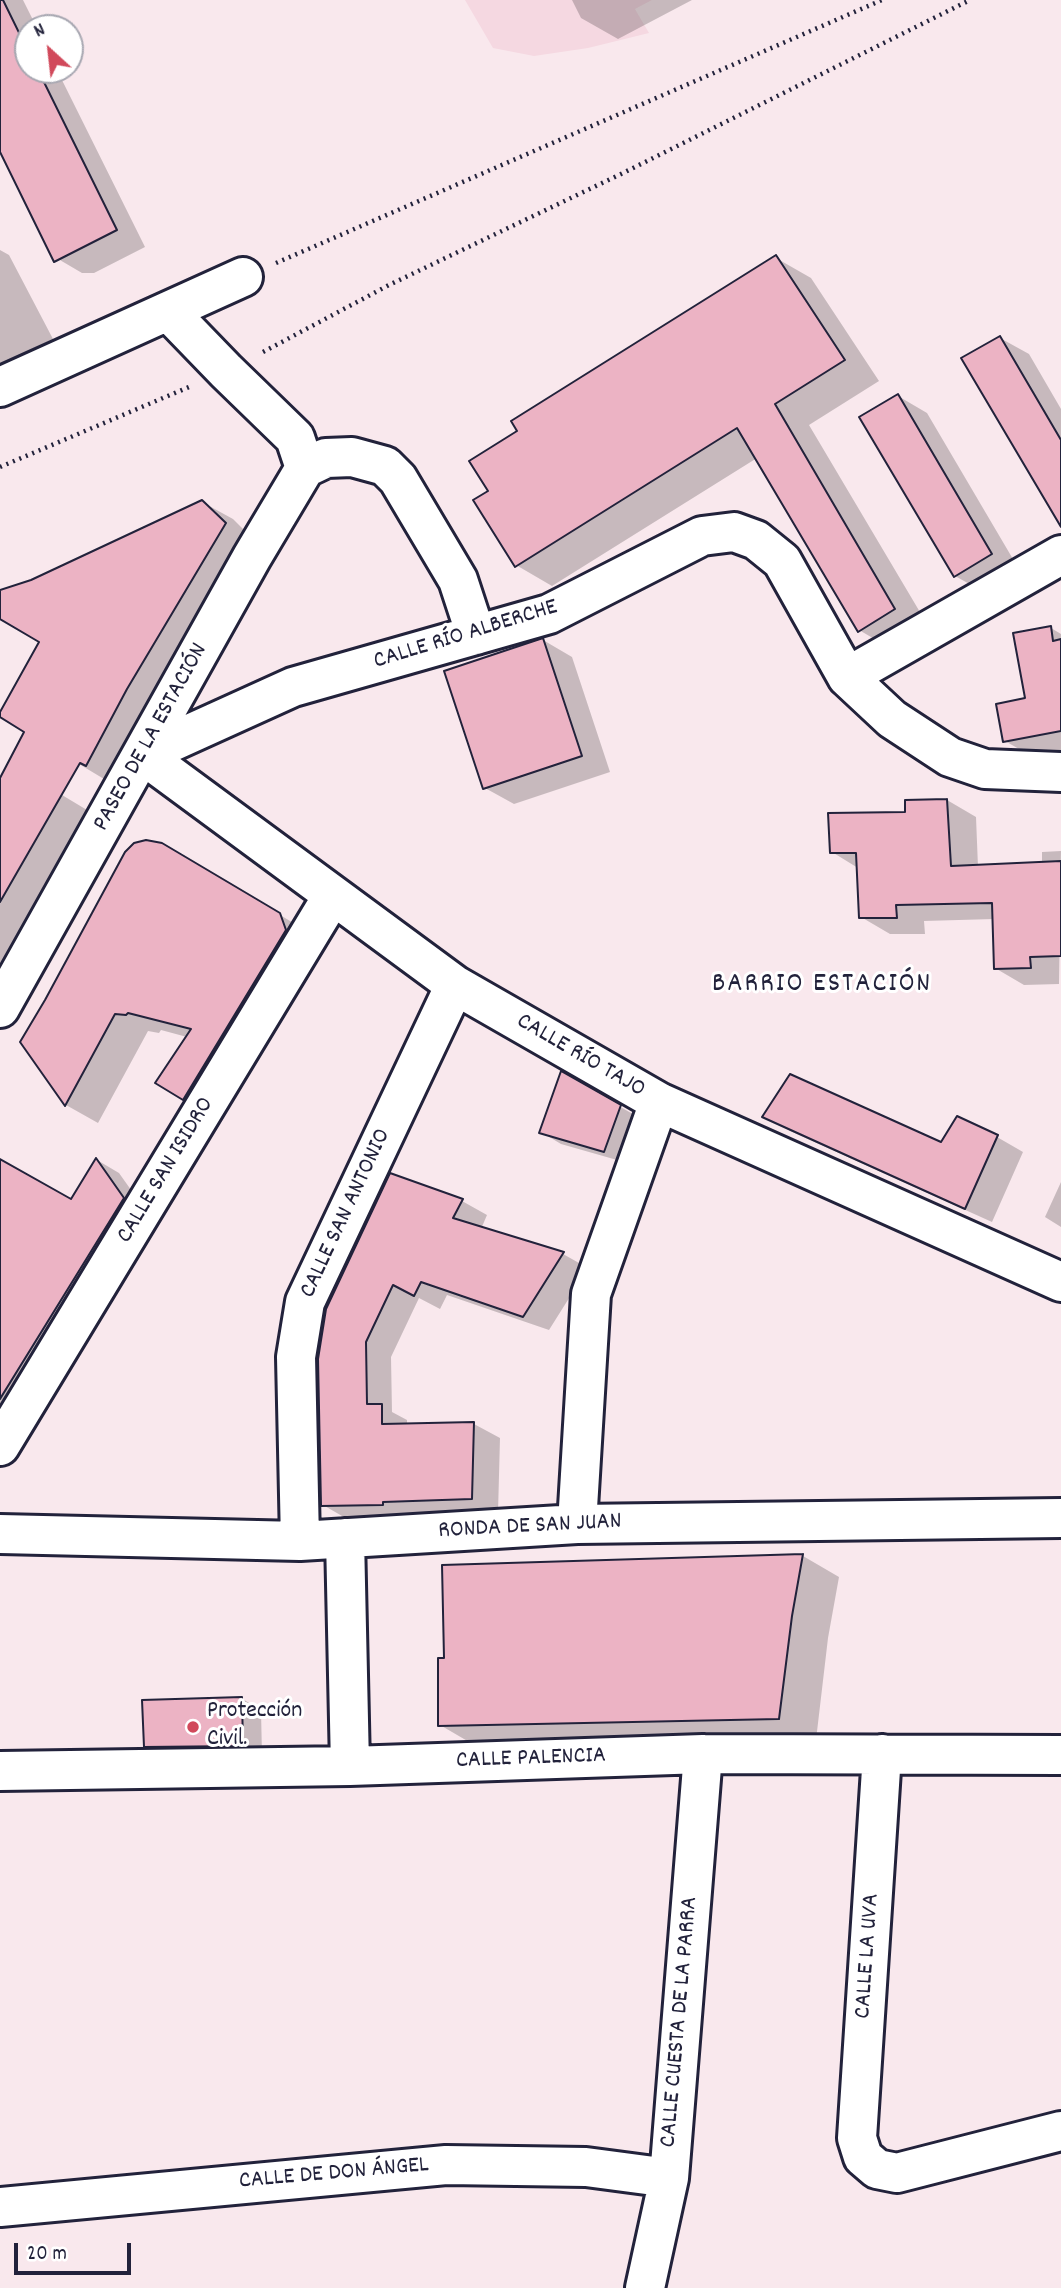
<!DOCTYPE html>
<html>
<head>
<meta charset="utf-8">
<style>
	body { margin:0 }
	#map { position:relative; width:1061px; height:2288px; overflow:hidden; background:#f9e8ed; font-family:Dekko,sans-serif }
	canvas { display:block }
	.north { position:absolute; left:14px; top:14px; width:70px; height:70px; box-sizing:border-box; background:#fff; border:2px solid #a7a7b1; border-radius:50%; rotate:333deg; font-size:19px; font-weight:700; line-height:28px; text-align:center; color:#22223b }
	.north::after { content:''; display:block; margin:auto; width:24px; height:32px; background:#d1495b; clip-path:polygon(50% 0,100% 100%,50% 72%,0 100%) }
	.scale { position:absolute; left:14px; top:2243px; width:117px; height:32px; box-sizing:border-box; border:4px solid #22223b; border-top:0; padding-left:9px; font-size:21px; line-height:24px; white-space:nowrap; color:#22223b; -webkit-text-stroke:5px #fff; paint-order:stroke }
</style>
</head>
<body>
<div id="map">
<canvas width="1061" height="2288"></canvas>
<div class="north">N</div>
<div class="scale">20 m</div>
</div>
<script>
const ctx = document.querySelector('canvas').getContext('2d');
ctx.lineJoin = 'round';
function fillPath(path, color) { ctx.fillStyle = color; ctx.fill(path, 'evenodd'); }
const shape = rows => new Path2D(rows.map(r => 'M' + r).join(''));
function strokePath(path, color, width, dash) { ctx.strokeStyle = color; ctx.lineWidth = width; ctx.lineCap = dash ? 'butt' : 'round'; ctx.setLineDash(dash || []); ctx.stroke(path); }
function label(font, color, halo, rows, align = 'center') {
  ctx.font = font + ' Dekko,sans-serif'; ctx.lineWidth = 6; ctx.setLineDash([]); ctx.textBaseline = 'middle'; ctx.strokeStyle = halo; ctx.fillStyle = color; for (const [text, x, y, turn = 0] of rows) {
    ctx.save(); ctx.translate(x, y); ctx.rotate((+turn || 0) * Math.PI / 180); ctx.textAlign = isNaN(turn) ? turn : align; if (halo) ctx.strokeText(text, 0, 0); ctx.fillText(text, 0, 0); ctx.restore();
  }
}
fillPath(shape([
	[465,0,652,0,635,9,649,33,588,48,534,56,493,48]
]), '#f5d8e1');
fillPath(shape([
	[0,0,23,0,37,28,28,28,28,70,57,70,145,247,94,273,82,273,53,256,0,148],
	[572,0,692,0,618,39,581,18],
	[0,250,9,255,53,339,0,364],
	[776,258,811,278,879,381,809,425,930,629,895,651,859,630,757,458,552,586,516,565,491,492],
	[1000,338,1029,354,1061,409,1061,519],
	[898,396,927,413,1020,571,984,592,955,576],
	[202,502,233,519,255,541,109,782,79,764,42,641,0,617,0,592,32,581],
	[1051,628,1061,634,1061,752,1033,757,1005,741,1028,700],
	[543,640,572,657,610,772,514,804,485,788],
	[0,777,62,795,92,813,0,988],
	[947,800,976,817,978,867,1042,864,1042,852,1061,851,1059,984,1024,985,995,968,994,919,924,921,925,934,890,934,861,917,858,868,832,852,907,814],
	[162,845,312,934,216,1117,157,1083,187,1037,161,1030,159,1033,148,1031,98,1123,66,1105,22,1042],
	[562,1074,640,1118,624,1162,561,1144,541,1132],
	[765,1116,942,1144,997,1137,1023,1152,992,1222,790,1131],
	[97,1160,119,1173,146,1211,0,1443,0,1161,72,1201],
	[1061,1182,1061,1227,1045,1217],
	[462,1201,487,1215,481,1229,563,1254,588,1268,549,1330,447,1295,440,1309,419,1298,391,1357,392,1412,407,1420,407,1425,474,1424,500,1438,498,1513,349,1520,323,1505,320,1359],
	[803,1556,839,1577,828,1638,816,1740,476,1746,440,1725,445,1660,444,1567],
	[241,1698,261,1710,262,1756,165,1758,145,1746]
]), '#0003');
const building = shape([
	[0,0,3,0,28,51,28,70,38,70,117,230,54,262,0,152,0,0],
	[776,255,845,360,775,404,895,609,858,632,737,428,515,567,473,500,488,491,469,461,517,431,511,421,776,255],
	[1000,336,1061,440,1061,527,961,358,1000,336],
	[898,394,992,554,954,577,859,417,898,394],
	[202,500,226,523,127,689,86,766,80,763,0,902,0,778,24,732,0,717,0,712,39,642,0,619,0,590,31,580,202,500],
	[1051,626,1053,641,1061,639,1061,731,1003,742,996,704,1025,698,1013,633,1051,626],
	[543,638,582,756,483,789,444,671,543,638],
	[947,799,951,866,1061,861,1061,956,1030,957,1031,968,994,969,992,903,896,905,897,918,859,918,856,853,830,853,828,813,905,812,905,800,947,799],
	[146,840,162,843,280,913,286,930,183,1100,155,1083,191,1029,128,1013,126,1015,115,1014,65,1106,20,1042,45,1000,125,852,134,843,146,840],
	[561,1071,621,1105,604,1152,539,1133,561,1071],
	[790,1074,941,1142,957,1116,998,1135,965,1209,762,1117,790,1074],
	[96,1158,124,1198,0,1399,0,1159,71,1199,96,1158],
	[390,1173,463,1199,453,1218,564,1252,523,1317,421,1282,414,1296,393,1285,366,1342,367,1404,382,1404,382,1424,474,1422,472,1499,383,1502,383,1505,321,1506,318,1359,326,1309,390,1173],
	[803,1554,792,1616,779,1719,438,1726,438,1658,444,1658,442,1565,803,1554],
	[242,1697,243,1746,144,1747,142,1700,242,1697]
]);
fillPath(building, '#ecb3c4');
strokePath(building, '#22223b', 2);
const street = shape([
	[168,311,226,371,295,438,305,468],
	[0,387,243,277],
	[305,468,326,458,352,457,385,466,398,479,458,580,476,635],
	[847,677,1061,555],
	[1061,772,985,769,950,757,892,719,847,677,782,561,756,540,734,532,702,536,549,614,293,687,143,755,455,985,659,1102,1061,1282],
	[0,1008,252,557,305,468],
	[0,1446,333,895],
	[577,1524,591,1294,659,1102],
	[0,1534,300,1541,577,1524,1061,1518],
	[345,1538,350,1766],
	[300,1541,296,1357,305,1302,455,985],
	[882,1754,857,2138,863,2157,877,2169,897,2173,1061,2131],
	[0,1771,350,1766,703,1754,1061,1755],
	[0,2207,446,2165,586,2167,669,2178],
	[645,2288,669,2178,703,1754]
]);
strokePath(street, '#22223b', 44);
strokePath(shape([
	[276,263,882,0],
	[263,352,389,285,621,174,970,0],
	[0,467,189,387]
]), '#22223b', 4.5, [2, 5]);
strokePath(street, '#fff', 38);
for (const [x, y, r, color] of [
	[193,1727,7,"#d1495b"]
]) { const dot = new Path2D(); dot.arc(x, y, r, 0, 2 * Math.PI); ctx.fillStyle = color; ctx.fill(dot); strokePath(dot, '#fff', 2.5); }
label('24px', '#22223b', '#fff', [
	["CALLE RÍO ALBERCHE",466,636,-17],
	["PASEO DE LA ESTACIÓN",152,738,-61],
	["CALLE RÍO TAJO",580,1057,30],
	["CALLE SAN ISIDRO",167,1171,-59],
	["CALLE SAN ANTONIO",347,1214,-65],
	["RONDA DE SAN JUAN",530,1528,-3],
	["CALLE PALENCIA",531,1760,-2],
	["CALLE LA UVA",869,1956,-86],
	["CALLE CUESTA DE LA PARRA",681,2022,-85],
	["CALLE DE DON ÁNGEL",334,2175,-5]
]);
label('24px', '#22223b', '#fff', [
	["Protección",207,1713],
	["Civil.",207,1741]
], 'left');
ctx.letterSpacing = '2px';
label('28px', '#22223b', '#fff', [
	["BARRIO ESTACIÓN",822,986]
]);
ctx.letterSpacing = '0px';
</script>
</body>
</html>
